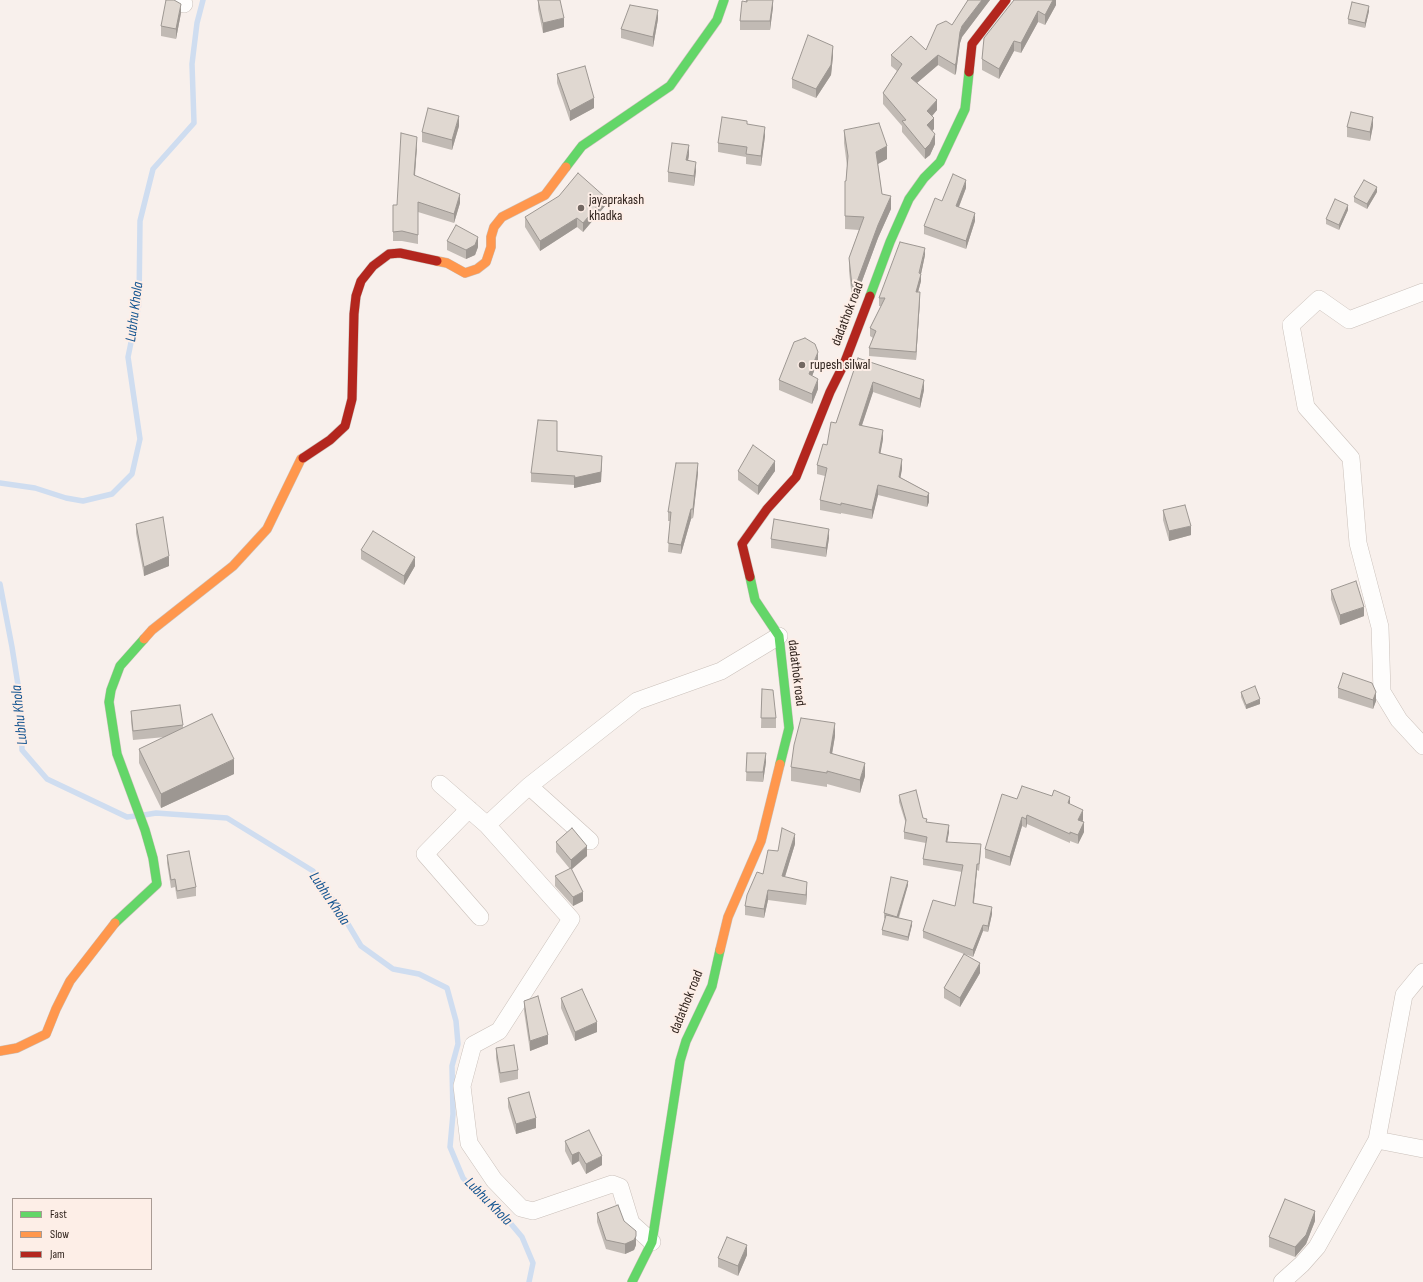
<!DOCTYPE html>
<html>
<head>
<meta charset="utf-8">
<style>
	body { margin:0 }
	#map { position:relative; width:1423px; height:1282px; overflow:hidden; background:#f8f0ec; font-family:"Sofia Sans Condensed",sans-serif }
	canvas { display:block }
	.legend { position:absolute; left:12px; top:1198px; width:140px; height:72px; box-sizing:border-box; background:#fdeee7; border:1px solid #a99b94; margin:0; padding:5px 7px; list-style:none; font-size:12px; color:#2b1e18 }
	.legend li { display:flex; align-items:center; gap:8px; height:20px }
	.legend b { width:20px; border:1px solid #a99b94 }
</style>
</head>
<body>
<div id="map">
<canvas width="1423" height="1282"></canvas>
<ul class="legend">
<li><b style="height:5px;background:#63d668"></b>Fast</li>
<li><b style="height:5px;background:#ff974d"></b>Slow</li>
<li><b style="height:5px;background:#b3261e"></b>Jam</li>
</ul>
</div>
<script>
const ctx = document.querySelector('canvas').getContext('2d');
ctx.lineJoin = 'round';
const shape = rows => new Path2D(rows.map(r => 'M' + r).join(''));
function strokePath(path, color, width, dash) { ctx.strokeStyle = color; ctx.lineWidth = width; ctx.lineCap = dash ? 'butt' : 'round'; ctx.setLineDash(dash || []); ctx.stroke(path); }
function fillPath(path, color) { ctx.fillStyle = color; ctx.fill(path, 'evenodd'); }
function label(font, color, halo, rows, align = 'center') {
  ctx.font = font + ' "Sofia Sans Condensed",sans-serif'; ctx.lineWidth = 4; ctx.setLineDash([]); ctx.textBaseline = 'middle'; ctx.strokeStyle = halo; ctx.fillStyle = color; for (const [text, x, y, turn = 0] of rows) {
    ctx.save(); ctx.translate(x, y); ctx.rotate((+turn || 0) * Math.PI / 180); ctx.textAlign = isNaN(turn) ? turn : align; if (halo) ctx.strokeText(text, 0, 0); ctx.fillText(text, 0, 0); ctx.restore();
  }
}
strokePath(shape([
	[0,483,35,488,66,498,83,501,112,494,132,474,140,439,128,357,139,304,140,221,153,169,194,123,192,64,197,23,203,0],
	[0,584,12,647,21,704,22,750,47,779,127,817,136,816],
	[144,815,156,813,227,818,313,871,339,909,361,946,393,969,419,974,447,988,456,1021,458,1044,452,1066,453,1114,450,1147,463,1178,486,1203,501,1212,522,1237,533,1263,529,1282]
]), '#cfddf0', 5.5);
const street = shape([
	[177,0,184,4],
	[1423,292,1349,320,1319,299,1291,325,1306,407,1351,458,1358,543,1380,627,1382,692,1399,720,1423,746],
	[440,784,487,825,571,919,499,1031,473,1045,462,1086,469,1143,494,1180,521,1208,533,1211,612,1184,620,1187,631,1223,652,1242],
	[529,786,590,841],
	[469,809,425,854,480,917],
	[487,825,529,786,637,701,721,671,779,636],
	[1377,1140,1423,1149],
	[1282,1282,1302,1264,1317,1247,1377,1140,1404,995,1423,972]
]);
const fast = shape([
	[566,167,582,146,670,86,717,20,724,0],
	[870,296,890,242,909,199,924,178,940,162,965,109,969,72],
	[750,577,755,600,779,636,789,728,780,764],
	[115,923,157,884,153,858,145,830,117,754,109,702,111,690,120,666,144,639],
	[632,1282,652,1242,680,1061,686,1041,712,986,720,950]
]);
const slow = shape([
	[437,261,447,263,465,273,477,269,486,262,491,247,491,237,494,227,502,217,545,195,566,167],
	[144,639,152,630,233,566,267,529,301,459,303,458],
	[720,950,728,917,761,841,780,764],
	[0,1051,17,1048,46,1034,56,1009,70,981,115,923]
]);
const jam = shape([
	[969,72,972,44,1006,0],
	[303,458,330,440,345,426,352,399,354,314,356,296,361,281,373,266,389,254,400,253,437,261],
	[750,577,742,544,767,509,796,477,830,392,844,364,870,296]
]);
strokePath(street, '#cac0ba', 18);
strokePath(fast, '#cac0ba', 10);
strokePath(slow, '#cac0ba', 10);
strokePath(jam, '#cac0ba', 10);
strokePath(street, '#fefdfc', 17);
strokePath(fast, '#63d668', 9);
strokePath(slow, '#ff974d', 9);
strokePath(jam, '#b3261e', 9);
fillPath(shape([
	[538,0,564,27,543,33,538,9],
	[746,0,773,0,773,7,770,30,740,30,740,21],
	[968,0,990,0,962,37,960,43,956,73,955,75,938,65,917,83,937,110,932,116,934,129,932,131,935,144,930,155,925,159,902,132,902,126,883,104,883,93,897,71,891,66,891,55,926,50,952,25],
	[1014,0,1056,0,1056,5,1045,25,1038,22,1021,53,1014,51,999,79,982,70,982,59],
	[1369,11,1365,28,1348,24,1348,19],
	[181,13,176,39,161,36,161,26],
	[658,19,653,47,621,38,621,29],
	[833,56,831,75,816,98,792,88,792,79],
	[557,74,594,108,570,121,557,83],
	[747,124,765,136,761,166,746,164,746,157,718,152,718,143],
	[459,126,452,150,422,142,422,132],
	[1373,126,1370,141,1347,137,1347,127],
	[844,130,887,159,878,164,882,194,891,209,878,238,855,300,852,299,849,271,849,258,859,230,845,229,845,181,846,181,847,166,844,143],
	[417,146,415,176,460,203,454,223,418,212,418,244,402,241,393,241,393,205,397,205],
	[689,155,688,161,696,171,694,186,668,182,668,172],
	[966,188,959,207,975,221,966,249,924,234,924,226,942,201],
	[1377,192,1367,209,1354,202,1354,197],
	[605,206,583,232,577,227,540,251,525,227,525,217],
	[1348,210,1339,230,1326,224,1326,219],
	[447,241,478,247,475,255,466,259,447,250],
	[925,255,921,274,921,281,918,292,920,300,916,360,869,356,869,348,873,338,870,336,870,328,881,306,879,306,879,298],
	[858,358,924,390,920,408,873,392,862,425,883,439,880,453,902,469,900,477,929,493,929,502,927,507,878,495,872,519,841,513,841,514,820,510,820,500,825,476,817,474,817,465,827,445,836,423],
	[818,361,812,376,818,389,812,404,779,390,779,380],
	[557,451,602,466,601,482,574,488,574,485,531,482,531,473],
	[738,471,775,471,758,495,738,480],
	[698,473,693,518,691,519,681,554,668,552,670,521,668,521,668,512],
	[1163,510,1191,535,1169,541,1163,520],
	[136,524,169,566,144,576,136,533],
	[829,538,826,557,771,548,771,539],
	[361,550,415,566,404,585,361,559],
	[1331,590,1364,616,1340,625,1331,599],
	[1372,683,1376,701,1373,709,1338,698,1338,688],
	[762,689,776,718,776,728,761,728],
	[1241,692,1260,704,1246,709,1241,697],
	[131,711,183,725,183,728,234,774,161,808,139,763,139,749,165,737,133,740,131,721],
	[835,736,832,753,865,776,860,793,827,784,827,787,791,781,791,767],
	[747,753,766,762,763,782,746,781],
	[899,795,927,822,949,832,947,842,981,851,979,871,977,870,974,903,992,914,988,932,983,931,973,957,964,954,980,973,960,1007,944,998,944,988,964,954,923,938,923,931,955,906,962,872,923,865,923,859,926,843,904,839,904,832,906,824,899,802],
	[1017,799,1070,805,1083,820,1082,822,1084,832,1078,844,1070,841,1070,843,1027,824,1026,828,1022,826,1010,866,985,858,985,849],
	[556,842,587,856,571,869,583,901,573,906,555,886,555,876,570,869,556,852],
	[795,844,785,877,807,891,806,905,768,900,764,918,745,915,745,906,763,874,778,851],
	[167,855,196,887,196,896,177,899,175,887,171,888,167,863],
	[908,885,899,918,912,925,908,941,882,935,882,930,885,919,884,918,884,913],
	[561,998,597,1032,575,1041,561,1008],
	[524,1001,548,1044,530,1051,524,1011],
	[496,1048,518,1070,518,1079,500,1083,496,1058],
	[508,1098,536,1128,516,1134,508,1107],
	[565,1141,602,1165,586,1174,579,1161,572,1165,565,1151],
	[597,1213,624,1221,636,1245,634,1250,625,1254,606,1249,597,1222],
	[1315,1221,1306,1244,1295,1257,1269,1247,1269,1237],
	[747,1255,738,1276,718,1267,718,1258]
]), '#c1bab4');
fillPath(shape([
	[773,0,773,7,770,30,770,21],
	[982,0,990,0,962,37,960,43,956,73,955,75,955,65,960,32,962,26],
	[1053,0,1056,0,1056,5,1045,25,1045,15],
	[181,4,181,13,176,39,176,29],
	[1369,6,1369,11,1365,28,1365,23],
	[658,10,658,19,653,47,653,37],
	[1038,11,1038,22,1021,53,1021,43],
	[564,18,564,27,543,33,543,23],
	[1014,41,1014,51,999,79,999,69],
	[833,46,833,56,831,75,816,98,816,89],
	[938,55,938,65,911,88,911,78],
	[594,98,594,108,570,121,570,111],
	[937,100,937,110,927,122,927,111],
	[459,116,459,126,452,150,452,140],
	[1373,117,1373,126,1370,141,1370,132],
	[934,118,934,129,927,136,927,125],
	[765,127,765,136,761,166,761,156],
	[935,134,935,144,930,155,925,159,925,149],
	[417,137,417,146,414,185,414,175],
	[689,145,689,155,686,170,686,160],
	[887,146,887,159,876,165,876,152],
	[696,162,696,171,694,186,694,176],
	[966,180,966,188,956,214,956,206],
	[1377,187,1377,192,1367,209,1367,204],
	[460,194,460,203,454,223,454,214],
	[891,196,891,209,878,238,855,300,855,287,878,225],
	[605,197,605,206,583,232,583,223],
	[1348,205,1348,210,1339,230,1339,225],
	[975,213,975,221,966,249,966,241],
	[577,218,577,227,540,251,540,241],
	[478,237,478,247,475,255,466,259,466,250],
	[925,248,925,255,921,274,921,281,916,300,916,292],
	[920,292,920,300,916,360,916,352],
	[818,352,818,361,809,384,809,374],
	[818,379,818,389,812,404,812,394],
	[924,380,924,390,920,408,920,399],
	[873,382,873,392,859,434,859,425],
	[883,430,883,439,879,462,879,453],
	[602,456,601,482,574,488,574,478],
	[902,459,902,469,899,486,899,477],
	[775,461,775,471,758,495,758,486],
	[698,463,698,473,693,518,693,509],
	[878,485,878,495,872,519,872,510],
	[929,493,929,502,927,507,927,497],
	[691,509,691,519,681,554,681,545],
	[1191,526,1191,535,1169,541,1169,531],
	[829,529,829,538,826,557,826,548],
	[169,556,169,566,144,576,144,567],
	[415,557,415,566,404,585,404,576],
	[1364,607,1364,616,1340,625,1340,615],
	[1376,692,1376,701,1373,709,1373,700],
	[1260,699,1260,704,1246,709,1246,705],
	[835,723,835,736,830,766,830,753],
	[766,753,766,762,763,782,763,772],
	[234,759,234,774,161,808,161,794],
	[865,763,865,776,860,793,860,780],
	[1070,797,1070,806,1068,803],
	[1083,810,1083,820,1078,829,1078,820],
	[1027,815,1027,824,1026,828,1026,819],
	[1022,817,1022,826,1010,866,1010,857],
	[1084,822,1084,832,1078,844,1078,835],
	[949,825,949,832,946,849,946,842],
	[795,834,795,844,782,886,782,876],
	[587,846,587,856,571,870,571,860],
	[977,864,977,870,973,910,973,903],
	[908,881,908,885,897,922,897,917],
	[807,882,807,891,806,905,806,895],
	[768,890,768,900,764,918,764,909],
	[583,892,583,901,573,906,573,897],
	[992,907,992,914,988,932,988,926],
	[912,921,912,925,908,941,908,937],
	[983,925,983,931,973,957,973,950],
	[980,963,980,973,960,1007,960,998],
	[597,1022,597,1032,575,1041,575,1032],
	[548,1035,548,1044,530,1051,530,1041],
	[536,1118,536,1128,516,1134,516,1124],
	[579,1152,579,1161,572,1165,572,1155],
	[602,1156,602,1165,586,1174,586,1164],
	[1315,1211,1315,1221,1306,1244,1295,1257,1295,1247],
	[636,1236,636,1245,634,1250,625,1254,625,1244],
	[747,1245,747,1255,738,1276,738,1266]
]), '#9d9792');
const building = shape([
	[166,0,174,0,181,4,176,29,161,26,166,0],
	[538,0,560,0,564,18,543,23,538,0],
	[747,0,773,0,770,21,740,21,742,1,747,2,747,0],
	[968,0,982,0,962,26,960,32,956,63,955,65,938,55,911,78,937,100,927,111,934,118,927,125,935,134,930,144,925,149,902,121,906,120,883,93,902,64,891,55,911,36,926,50,937,25,946,21,952,25,968,0],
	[1014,0,1053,0,1045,15,1038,11,1021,43,1014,41,999,69,982,59,984,38,1014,0],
	[1352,2,1369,6,1365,23,1348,19,1352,2],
	[630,5,658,10,653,37,621,29,630,5],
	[808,35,833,46,831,65,816,89,792,79,808,35],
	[585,66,594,98,570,111,557,74,585,66],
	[428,108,459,116,452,140,422,132,428,108],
	[1351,112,1373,117,1370,132,1347,127,1351,112],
	[722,117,747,121,747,124,765,127,761,156,746,154,747,147,718,143,722,117],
	[879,123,887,146,876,152,882,194,891,196,878,225,855,287,852,286,849,258,864,217,845,216,845,181,846,181,848,156,844,130,879,123],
	[401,133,417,137,414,175,460,194,454,214,418,202,418,235,402,231,393,232,393,205,397,205,401,133],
	[672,143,689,145,686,160,696,162,694,176,668,172,672,143],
	[578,173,605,197,583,223,577,218,540,241,525,217,559,196,578,173],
	[953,174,966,180,956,206,975,213,966,241,924,226,935,198,942,201,953,174],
	[1364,180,1377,187,1367,204,1354,197,1364,180],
	[1335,199,1348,205,1339,225,1326,219,1335,199],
	[456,225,478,237,475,245,466,250,447,241,456,225],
	[900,242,925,248,919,273,921,274,916,292,920,292,916,352,869,348,876,331,870,328,885,298,879,298,900,242],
	[805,338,815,344,818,352,809,374,818,379,812,394,779,380,794,342,805,338],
	[858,358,924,380,920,399,873,382,859,425,883,430,879,453,902,459,899,477,929,493,927,497,878,485,872,510,841,503,841,505,820,500,827,468,817,465,823,444,827,445,831,422,836,423,858,358],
	[538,420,557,421,557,451,602,456,601,472,574,478,575,476,531,473,538,420],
	[753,445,775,461,758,486,738,471,753,445],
	[676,463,698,463,693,509,691,509,681,545,668,543,671,512,668,512,676,463],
	[1185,505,1191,526,1169,531,1163,510,1185,505],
	[163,517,169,556,144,567,136,524,163,517],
	[774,519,829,529,826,548,771,539,774,519],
	[373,531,415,557,404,576,361,550,373,531],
	[1356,581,1364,607,1340,615,1331,590,1356,581],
	[1343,673,1372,683,1376,692,1373,700,1338,688,1343,673],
	[1255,686,1260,699,1246,705,1241,692,1255,686],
	[762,689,773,690,776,718,761,718,762,689],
	[180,705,183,725,133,731,131,711,180,705],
	[212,714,234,759,161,794,139,749,212,714],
	[801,718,835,723,830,753,865,763,860,780,827,771,827,773,791,767,794,745,801,718],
	[747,753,766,753,763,772,746,772,747,753],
	[1022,786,1052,796,1054,790,1070,797,1068,803,1083,810,1078,820,1084,822,1078,835,1070,832,1070,834,1027,815,1026,819,1022,817,1010,857,985,849,1002,794,1017,799,1022,786],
	[916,790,923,818,927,819,926,822,949,825,946,842,981,844,979,864,977,864,973,903,992,907,988,926,983,925,973,950,923,931,933,900,955,906,963,865,923,859,927,837,904,832,906,820,899,795,916,790],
	[572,828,587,846,571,860,556,842,572,828],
	[782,828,795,834,782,876,807,882,806,895,768,890,764,909,745,906,747,895,757,872,763,874,768,850,778,851,782,828],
	[189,851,196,887,177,891,175,879,171,880,167,855,189,851],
	[571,868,583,892,573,897,555,876,571,868],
	[891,877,908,881,897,917,884,913,891,877],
	[886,915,912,921,908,937,882,930,886,915],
	[964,954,980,963,960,998,944,988,964,954],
	[582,989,597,1022,575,1032,561,998,582,989],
	[538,996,548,1035,530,1041,524,1001,538,996],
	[514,1045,518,1070,500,1073,496,1048,514,1045],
	[529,1092,536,1118,516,1124,508,1098,529,1092],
	[589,1130,602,1156,586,1164,579,1152,572,1155,565,1141,589,1130],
	[1285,1199,1315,1211,1306,1235,1295,1247,1269,1237,1285,1199],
	[618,1205,624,1221,636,1231,636,1236,634,1240,625,1244,606,1240,597,1213,618,1205],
	[727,1237,747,1245,738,1266,718,1258,727,1237]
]);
fillPath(building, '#e0d8d1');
strokePath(building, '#9d9792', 1);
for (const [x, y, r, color] of [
	[581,208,4,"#736862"],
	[802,365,4,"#736862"]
]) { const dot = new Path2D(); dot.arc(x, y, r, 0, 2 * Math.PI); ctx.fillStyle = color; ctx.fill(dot); strokePath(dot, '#fdeee7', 1.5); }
label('14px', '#2b1e18', '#fdeee7', [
	["jayaprakash",589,200],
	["khadka",589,216],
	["rupesh silwal",810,365]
], 'left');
label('14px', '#2b1e18', '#fdeee7', [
	["dadathok road",848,314,-69],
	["dadathok road",796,673,83],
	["dadathok road",687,1002,-68]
]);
label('italic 15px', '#145591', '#fdeee7', [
	["Lubhu Khola",135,312,-83],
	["Lubhu Khola",20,715,-96],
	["Lubhu Khola",329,899,56],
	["Lubhu Khola",488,1202,45]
]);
</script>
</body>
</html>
